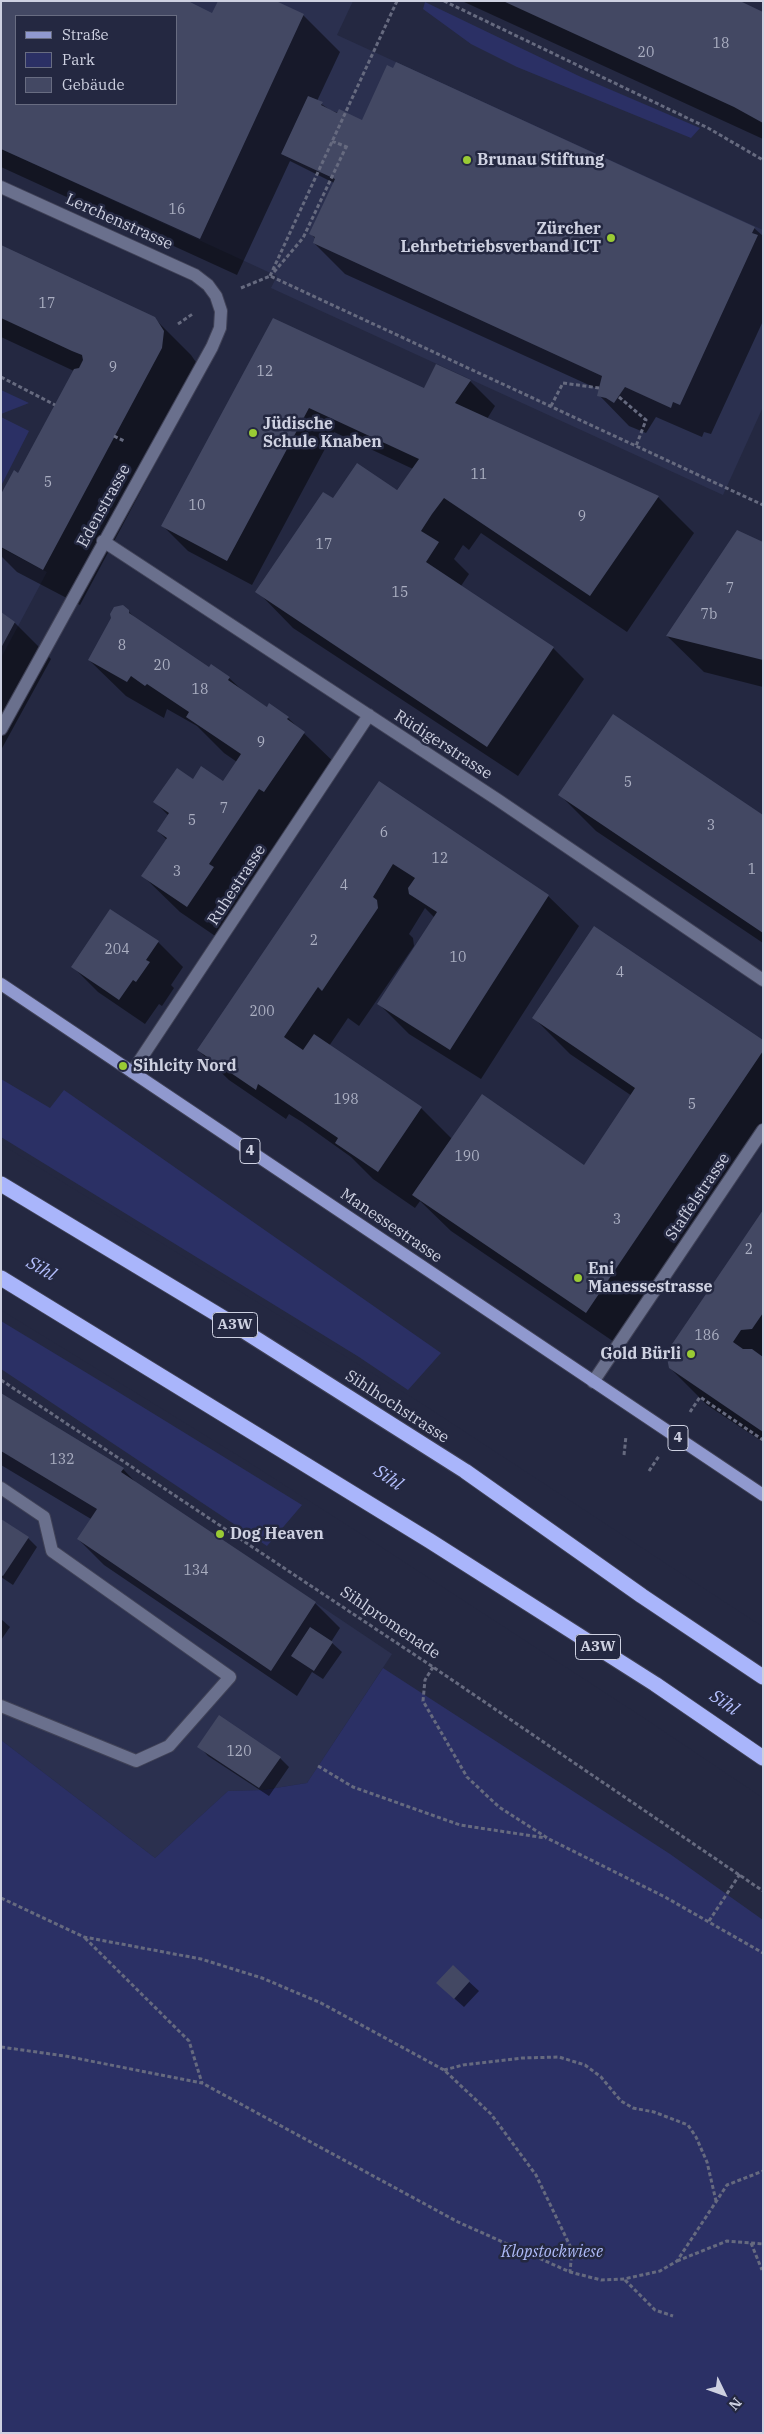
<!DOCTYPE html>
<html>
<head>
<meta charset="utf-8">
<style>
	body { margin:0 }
	#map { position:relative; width:764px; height:2434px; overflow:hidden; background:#242841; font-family:"IBM Plex Serif",serif }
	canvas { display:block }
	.frame { position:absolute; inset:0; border:2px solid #ced1e1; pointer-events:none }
	.legend { position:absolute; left:15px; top:15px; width:162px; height:90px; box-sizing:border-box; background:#242841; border:1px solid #686c81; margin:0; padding:6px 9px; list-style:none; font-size:15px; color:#ced1e1 }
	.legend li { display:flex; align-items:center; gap:10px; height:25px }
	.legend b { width:25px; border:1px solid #686c81 }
	.north { position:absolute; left:699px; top:2369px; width:50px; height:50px; -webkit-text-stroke:4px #242841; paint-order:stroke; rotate:132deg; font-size:14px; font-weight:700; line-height:20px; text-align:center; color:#ced1e1 }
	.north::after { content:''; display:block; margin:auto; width:18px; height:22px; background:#ced1e1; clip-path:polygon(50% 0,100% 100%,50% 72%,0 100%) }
</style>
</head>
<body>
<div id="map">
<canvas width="764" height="2434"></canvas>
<div class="frame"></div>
<ul class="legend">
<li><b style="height:6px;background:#9099cf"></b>Straße</li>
<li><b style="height:14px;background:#2b3065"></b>Park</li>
<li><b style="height:14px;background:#434863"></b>Gebäude</li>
</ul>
<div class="north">N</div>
</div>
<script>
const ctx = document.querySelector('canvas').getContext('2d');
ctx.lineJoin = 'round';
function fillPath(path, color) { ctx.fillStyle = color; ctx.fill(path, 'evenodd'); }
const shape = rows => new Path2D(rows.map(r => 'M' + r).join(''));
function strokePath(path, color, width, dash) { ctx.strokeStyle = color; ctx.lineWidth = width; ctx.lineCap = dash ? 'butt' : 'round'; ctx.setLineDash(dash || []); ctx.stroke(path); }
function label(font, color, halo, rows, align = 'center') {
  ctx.font = font + ' "IBM Plex Serif",serif'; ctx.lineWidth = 5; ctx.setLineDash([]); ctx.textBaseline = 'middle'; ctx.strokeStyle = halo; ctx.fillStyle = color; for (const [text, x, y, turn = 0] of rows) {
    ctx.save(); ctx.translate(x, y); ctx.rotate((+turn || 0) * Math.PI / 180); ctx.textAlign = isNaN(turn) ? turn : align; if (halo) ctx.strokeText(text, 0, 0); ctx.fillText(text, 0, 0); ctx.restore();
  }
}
fillPath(shape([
	[1,1,353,1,337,35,763,230,763,407,723,495,271,288,277,276,1,149],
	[16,16,176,16,176,104,16,104],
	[1,548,47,572,1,658],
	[1,1393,124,1468,121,1472,392,1654,307,1783,263,1790,228,1791,155,1858,1,1740]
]), '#2b304f');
fillPath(shape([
	[425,2,581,77,700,128,691,138,517,67,471,44,423,9],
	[1,390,29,403,1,414],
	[1,417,29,431,1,486],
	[1,1079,50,1108,64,1090,441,1353,408,1390,359,1357,1,1137],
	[1,1321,115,1390,302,1505,267,1546,1,1369],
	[383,1668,670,1854,763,1920,763,2433,1,2433,1,1740,155,1858,228,1791,263,1790,307,1783]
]), '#2b3065');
fillPath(shape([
	[1,1144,421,1403,763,1627,763,1798,644,1718,372,1541,242,1458,1,1310]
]), '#242841');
fillPath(shape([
	[1,1,213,14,273,1,303,15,340,52,317,101,330,110,361,121,754,228,763,236,763,321,711,434,704,432,702,437,656,417,646,433,629,426,599,395,600,390,345,274,314,243,316,239,311,234,334,183,290,161,237,275,1,167],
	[16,16,176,16,176,104,16,104],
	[462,1,734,1,763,14,763,139],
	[1,248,154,318,191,355,200,368,198,384,80,605,17,572,1,556,1,496,19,475,74,371,1,337],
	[273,320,425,390,470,381,495,406,487,419,658,497,694,533,627,632,481,533,469,550,463,545,454,559,469,574,461,586,553,648,584,679,518,776,293,628,257,591,333,499,396,491,413,469,334,432,252,585,188,551,163,526],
	[763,543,763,687,704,672,667,636],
	[128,611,138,621,209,669,229,678,242,690,268,708,288,718,341,769,224,942,180,912,143,876,167,840,158,831,169,816,155,802,223,783,237,762,224,753,197,726,167,709,164,718,126,696,89,660],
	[1,615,15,623,51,659,1,750],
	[379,783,548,896,579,926,481,1079,409,1034,379,1004,435,918,425,908,409,934,413,938,414,946,359,1026,348,1018,329,1046,421,1108,452,1139,584,1167,632,1096,570,1054,534,1018,763,1042,763,1141,623,1348,451,1231,420,1201,415,1208,373,1179,351,1157,302,1122,289,1114,286,1119,229,1080,198,1050],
	[560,795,763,816,763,943,596,831],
	[158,942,183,967,171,985,174,988,162,1006,159,1004,145,1024,98,992,72,966],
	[763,1212,763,1442,707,1405,670,1368],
	[1,1393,123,1469,139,1486,315,1603,340,1628,331,1642,342,1652,323,1679,312,1672,297,1696,104,1565,78,1539,91,1519,1,1465],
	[1,1520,28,1538,37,1547,13,1585,1,1577],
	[1,1619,10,1627,1,1640],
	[199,1746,280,1758,289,1767,269,1796,208,1756],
	[453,1967,479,1991,464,2007,447,1992]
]), '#0007');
fillPath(shape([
	[1,1,188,1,212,13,218,1,276,1,304,14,200,239,1,149],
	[16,16,176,16,176,104,16,104],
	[503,1,740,1,763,12,763,123,734,107],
	[396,62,755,227,752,233,758,235,680,405,673,402,671,408,625,387,614,403,606,398,597,396,602,376,313,243,315,237,309,234,335,179,281,154,308,96,323,102,321,105,337,113,339,109,362,120,387,65,393,68],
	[1,245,155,317,164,331,162,348,43,570,1,547,1,494,14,470,18,473,74,369,79,368,83,360,82,355,72,351,1,318],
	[273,318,424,388,436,364,471,380,455,403,659,496,590,596,444,498,432,514,421,531,439,542,426,562,554,647,487,747,255,592,323,492,333,498,357,463,397,490,419,459,309,408,227,561,161,526],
	[737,530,763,542,763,660,666,636],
	[123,605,129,610,129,613,209,667,211,664,230,677,228,680,267,707,269,703,289,717,287,719,305,732,264,792,259,789,209,864,214,867,187,907,141,876,167,838,157,831,169,813,153,802,177,768,193,779,201,766,223,781,241,754,186,717,189,712,147,684,145,686,131,676,127,682,88,660,111,618,110,614,114,607],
	[1,612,15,622,1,648],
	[613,714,763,815,763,933,558,795],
	[379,781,549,895,450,1050,377,1004,437,912,409,894,408,888,415,878,393,864,373,897,377,900,378,908,322,991,318,987,284,1037,303,1050,314,1034,422,1107,378,1172,335,1143,338,1138,270,1092,258,1084,256,1090,197,1050],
	[110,909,159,941,146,960,150,962,136,982,133,980,119,1000,71,967],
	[594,926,763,1040,763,1051,586,1313,412,1195,482,1094,584,1165,635,1088,532,1018],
	[763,1210,763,1313,752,1329,741,1330,733,1342,743,1349,752,1349,763,1357,763,1432,669,1368,666,1353],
	[1,1393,124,1468,121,1472,316,1602,271,1671,77,1539,97,1509,1,1451],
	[1,1519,29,1537,3,1576,1,1575],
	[310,1627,333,1642,314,1671,291,1656],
	[219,1715,281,1757,259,1788,197,1747],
	[453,1965,470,1981,454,1999,436,1983]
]), '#434863');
const minor = shape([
	[1,187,195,275,208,285,216,296,221,311,220,328,212,347,1,729],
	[103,541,498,800,763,980],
	[132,1072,369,715],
	[593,1382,763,1130],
	[1,1488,44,1517,52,1551,230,1677,169,1746,136,1761,1,1706]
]);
const major = shape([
	[1,984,763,1495]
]);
const highway = shape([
	[1,1184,225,1319,465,1471,642,1596,763,1677],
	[1,1278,430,1541,655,1684,763,1758]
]);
strokePath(minor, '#404257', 14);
strokePath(major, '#404257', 14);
strokePath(highway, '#404257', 17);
strokePath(shape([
	[444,1,708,128,763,160],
	[332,141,349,148],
	[274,272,303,238,346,147],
	[270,276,397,1],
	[241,288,270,276,763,505],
	[178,324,194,313],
	[1,377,55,405],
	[619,397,646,420,636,446],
	[551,406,563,383,599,388],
	[114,436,124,441],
	[1,1380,433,1667,763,1891],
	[690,1412,700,1397,763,1440],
	[624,1455,626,1436],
	[649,1471,659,1456],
	[433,1667,425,1680,423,1701,467,1777,499,1807,549,1839,665,1897,763,1953],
	[318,1766,353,1787,460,1825,546,1838],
	[1,1898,84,1937,201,1959,262,1978,321,2003,444,2070,491,2114,536,2175,572,2250,570,2272],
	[709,1921,740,1874],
	[85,1938,189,2041,202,2083],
	[1,2047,65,2056,202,2083,458,2222,570,2272,601,2280,624,2279,660,2271,677,2261,727,2185,763,2171],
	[444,2070,463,2065,522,2058,559,2057,585,2065,601,2077,621,2101,633,2108,654,2112,688,2125,696,2137,707,2162,716,2201],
	[751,2243,762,2270],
	[677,2261,727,2241,763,2244],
	[625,2280,655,2310,673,2316]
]), '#666a7f', 3, [4, 2.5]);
strokePath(minor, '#6a708d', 12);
strokePath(major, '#9099cf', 12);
strokePath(highway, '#a9b5fb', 15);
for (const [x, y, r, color] of [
	[467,160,5,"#9acb34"],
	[611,238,5,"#9acb34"],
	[253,433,5,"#9acb34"],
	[123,1066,5,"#9acb34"],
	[578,1278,5,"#9acb34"],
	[691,1354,5,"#9acb34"],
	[220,1534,5,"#9acb34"]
]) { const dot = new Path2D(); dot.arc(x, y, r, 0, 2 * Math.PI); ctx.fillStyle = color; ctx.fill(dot); strokePath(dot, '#242841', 2); }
label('14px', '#abafc2', null, [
	["18",721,44],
	["20",646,53],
	["16",177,210],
	["17",47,304],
	["9",113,368],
	["12",265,372],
	["11",479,475],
	["5",48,483],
	["10",197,506],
	["9",582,517],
	["17",324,545],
	["7",730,589],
	["15",400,593],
	["7b",709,615],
	["8",122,646],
	["20",162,666],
	["18",200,690],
	["9",261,743],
	["5",628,783],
	["7",224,809],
	["5",192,821],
	["3",711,826],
	["6",384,833],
	["12",440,859],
	["1",752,870],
	["3",177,872],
	["4",344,886],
	["2",314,941],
	["204",117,950],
	["10",458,958],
	["4",620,973],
	["200",262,1012],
	["198",346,1100],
	["5",692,1105],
	["190",467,1157],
	["3",617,1220],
	["2",749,1250],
	["186",707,1336],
	["132",62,1460],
	["134",196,1571],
	["120",239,1752]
]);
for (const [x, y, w] of [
	[250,1151,20],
	[235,1325,45],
	[678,1438,20],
	[598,1647,45]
]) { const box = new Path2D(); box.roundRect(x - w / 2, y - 12.5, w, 25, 4); ctx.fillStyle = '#242841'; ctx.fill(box); strokePath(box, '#ced1e1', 1); }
label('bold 15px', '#ced1e1', null, [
	["4",250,1151],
	["A3W",235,1325],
	["4",678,1438],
	["A3W",598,1647]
]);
label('bold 16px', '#ced1e1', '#242841', [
	["Brunau Stiftung",477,160],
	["Zürcher",601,229,"right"],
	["Lehrbetriebsverband ICT",601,247,"right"],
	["Jüdische",263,424],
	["Schule Knaben",263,442],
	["Sihlcity Nord",133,1066],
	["Eni",588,1269],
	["Manessestrasse",588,1287],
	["Gold Bürli",681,1354,"right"],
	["Dog Heaven",230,1534]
], 'left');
label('16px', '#ced1e1', '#242841', [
	["Lerchenstrasse",119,222,24],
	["Edenstrasse",104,506,-61],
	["Rüdigerstrasse",443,745,33],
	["Ruhestrasse",237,885,-57],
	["Staffelstrasse",698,1197,-56],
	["Manessestrasse",391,1226,34],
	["Sihlhochstrasse",397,1407,33],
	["Sihlpromenade",390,1623,34]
]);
label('italic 16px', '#afbbf8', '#242841', [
	["Klopstockwiese",552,2252]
]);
label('italic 18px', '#b3befc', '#242841', [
	["Sihl",41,1269,30],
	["Sihl",388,1478,34],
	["Sihl",724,1703,34]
]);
</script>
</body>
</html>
